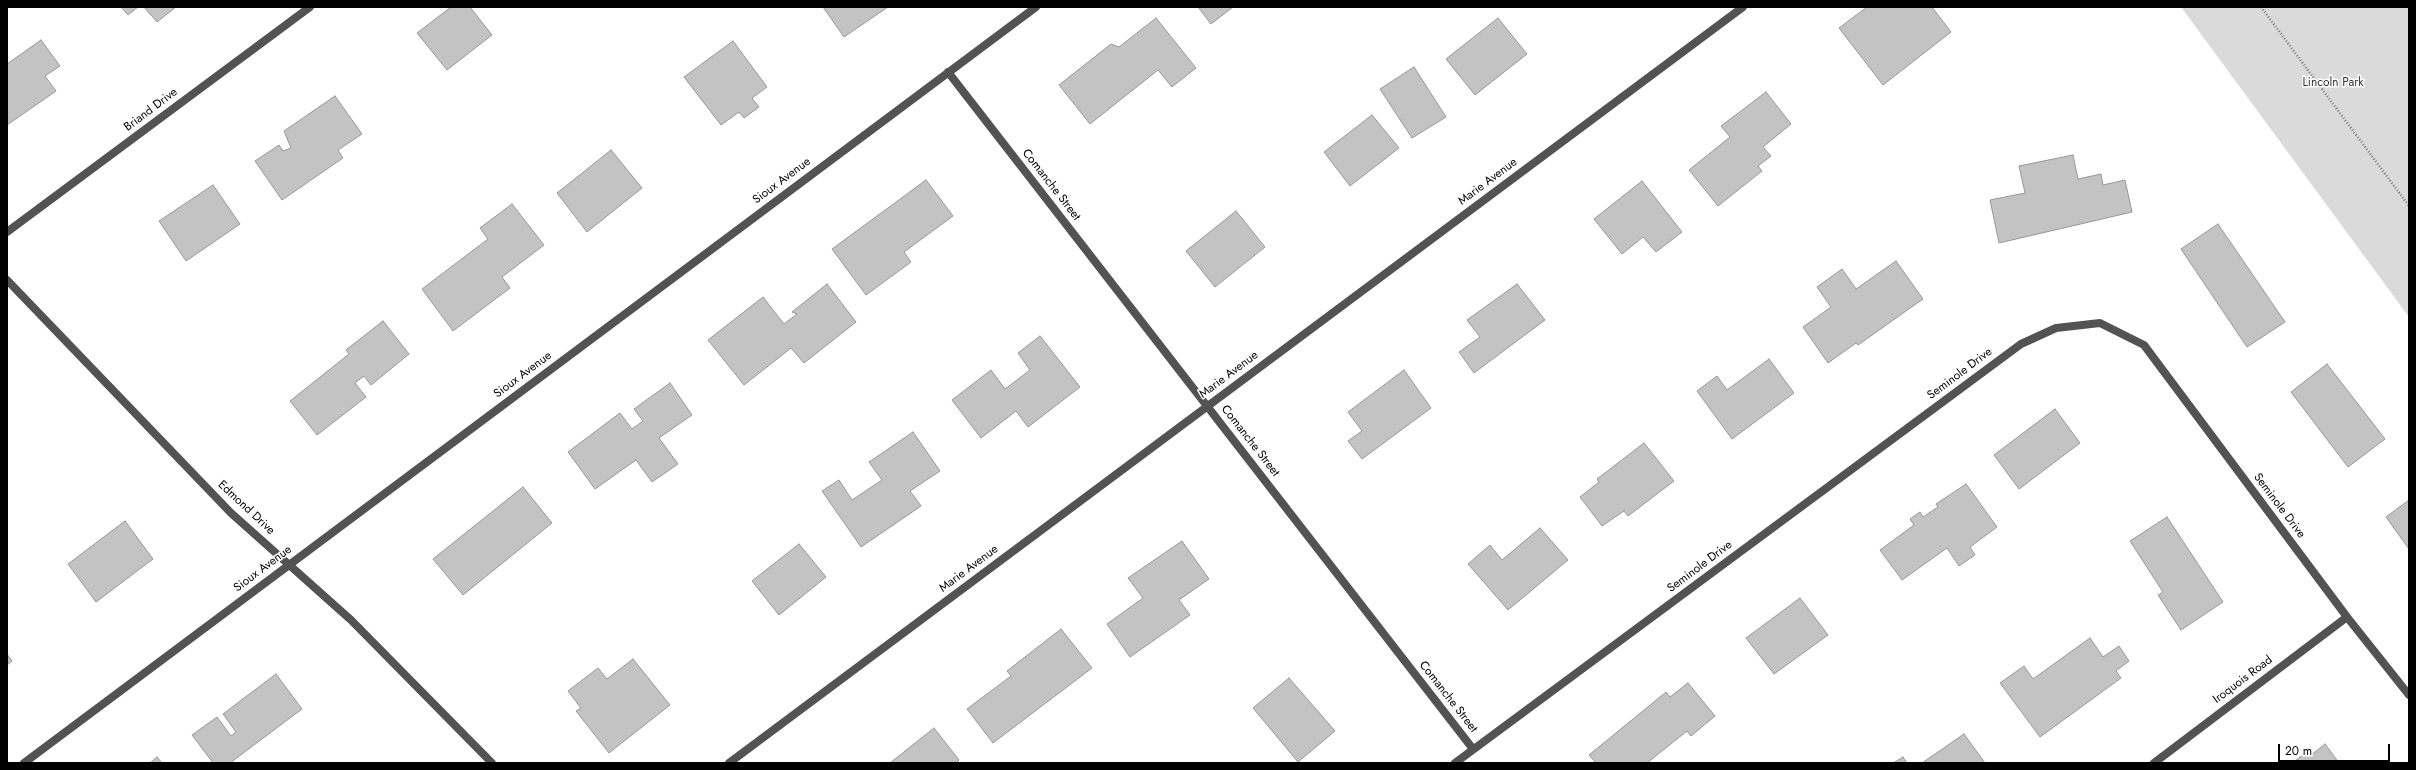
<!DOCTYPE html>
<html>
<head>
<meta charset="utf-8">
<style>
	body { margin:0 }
	#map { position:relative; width:2416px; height:770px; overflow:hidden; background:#fff; font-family:Jost,sans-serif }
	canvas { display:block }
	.frame { position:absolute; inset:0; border:8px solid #000; pointer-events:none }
	.scale { position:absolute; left:2278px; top:744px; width:112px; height:18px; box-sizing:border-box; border:2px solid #000; border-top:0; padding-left:5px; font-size:12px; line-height:14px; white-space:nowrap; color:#000; -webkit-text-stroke:3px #fff; paint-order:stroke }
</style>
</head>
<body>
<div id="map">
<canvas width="2416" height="770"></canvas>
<div class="frame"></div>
<div class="scale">20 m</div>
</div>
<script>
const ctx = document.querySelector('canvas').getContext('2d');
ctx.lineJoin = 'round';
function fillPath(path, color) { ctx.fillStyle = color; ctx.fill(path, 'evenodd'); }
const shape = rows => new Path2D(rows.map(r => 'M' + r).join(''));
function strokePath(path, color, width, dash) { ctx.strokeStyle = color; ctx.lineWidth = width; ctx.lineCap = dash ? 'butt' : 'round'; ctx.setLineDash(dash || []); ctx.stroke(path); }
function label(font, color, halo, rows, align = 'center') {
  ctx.font = font + ' Jost,sans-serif'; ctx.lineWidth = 3; ctx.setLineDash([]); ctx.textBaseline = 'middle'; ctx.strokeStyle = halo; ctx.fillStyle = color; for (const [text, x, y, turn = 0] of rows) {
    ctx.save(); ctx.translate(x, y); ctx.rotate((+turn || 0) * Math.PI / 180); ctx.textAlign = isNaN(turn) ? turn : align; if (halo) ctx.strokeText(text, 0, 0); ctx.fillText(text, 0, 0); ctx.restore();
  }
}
fillPath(shape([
	[2181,7,2409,7,2409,317]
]), '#dadada');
const building = shape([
	[121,7,138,7,128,15,121,7],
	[144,7,176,7,157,22,144,7],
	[451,7,470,7,492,35,447,70,417,33,451,7],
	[823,7,888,7,844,37,823,7],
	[1198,7,1233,7,1211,24,1198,7],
	[1867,7,1932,7,1951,32,1883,85,1839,28,1867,7],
	[1156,18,1196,68,1172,87,1158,70,1090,124,1059,85,1111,44,1119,47,1156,18],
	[1498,18,1527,54,1475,95,1446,59,1498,18],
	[41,40,60,66,45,76,56,91,7,125,7,64,41,40],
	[733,41,767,87,752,98,759,107,744,118,739,112,721,125,684,77,733,41],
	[1414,67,1446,117,1412,138,1380,89,1414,67],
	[1766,92,1791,124,1763,147,1771,156,1758,166,1762,171,1718,206,1689,170,1730,137,1721,126,1766,92],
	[335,96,362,134,338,150,343,158,282,200,255,161,279,145,283,151,291,148,284,131,335,96],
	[1372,115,1399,148,1350,186,1324,152,1372,115],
	[611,150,642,188,587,232,557,193,611,150],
	[2073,155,2078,179,2101,174,2103,185,2125,180,2132,212,1999,243,1990,200,2025,193,2019,166,2073,155],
	[926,180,953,216,904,252,911,262,866,295,832,249,926,180],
	[1642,181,1682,232,1656,252,1643,237,1622,254,1594,219,1642,181],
	[213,185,240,224,186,261,159,221,213,185],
	[512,204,544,245,502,277,510,288,453,331,422,289,488,239,480,228,512,204],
	[1236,211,1265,247,1215,287,1186,251,1236,211],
	[2218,224,2285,322,2247,347,2181,249,2218,224],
	[1896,261,1923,299,1858,345,1856,343,1828,363,1803,327,1831,307,1817,287,1842,269,1856,289,1896,261],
	[827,284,856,322,804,363,791,348,744,385,708,340,763,297,784,324,797,314,792,312,827,284],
	[1517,284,1545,320,1474,373,1459,352,1480,337,1467,320,1517,284],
	[383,321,409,354,371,385,364,376,355,383,366,397,317,435,290,401,349,354,346,350,383,321],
	[1040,336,1080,387,1028,427,1016,411,981,438,952,400,991,370,1005,389,1030,370,1018,353,1040,336],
	[1769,359,1794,393,1732,439,1697,391,1717,376,1727,390,1769,359],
	[2327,364,2385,439,2348,467,2291,392,2327,364],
	[1404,370,1431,408,1362,459,1348,441,1362,431,1348,412,1404,370],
	[670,383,692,415,659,438,678,464,652,482,636,460,595,489,568,452,620,413,632,429,643,421,634,409,670,383],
	[2055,409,2080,443,2019,489,1994,455,2055,409],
	[913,432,940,471,910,491,921,506,861,547,822,491,839,480,852,500,882,480,869,462,913,432],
	[1644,443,1674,481,1628,516,1624,511,1602,526,1580,497,1599,482,1597,479,1644,443],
	[1966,484,1997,527,1970,547,1975,555,1959,566,1947,548,1902,580,1880,550,1914,525,1910,519,1920,512,1923,517,1938,507,1936,504,1966,484],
	[523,487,552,523,463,595,433,559,523,487],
	[2409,500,2409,549,2386,517,2409,500],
	[2167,517,2223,602,2181,630,2158,595,2163,592,2130,541,2167,517],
	[125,521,153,559,96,602,68,564,125,521],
	[1540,528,1568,560,1508,610,1468,564,1490,545,1502,560,1540,528],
	[1182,541,1209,579,1179,600,1190,615,1130,657,1107,624,1143,598,1128,578,1182,541],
	[799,544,826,577,779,615,752,581,799,544],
	[1800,598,1828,635,1774,674,1746,638,1800,598],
	[1061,629,1092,668,993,743,967,709,1011,676,1007,671,1061,629],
	[2090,638,2103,657,2119,646,2129,661,2116,671,2121,678,2040,737,2000,683,2024,666,2033,679,2090,638],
	[7,654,12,661,7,665,7,654],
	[633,659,670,705,609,753,576,711,581,708,568,691,598,668,607,679,633,659],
	[276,674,302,709,230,763,213,763,192,735,217,717,231,736,236,732,223,714,276,674],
	[1289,678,1335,731,1298,762,1253,708,1289,678],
	[1688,683,1715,716,1691,736,1687,731,1647,763,1596,763,1589,755,1666,692,1670,697,1688,683],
	[934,728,959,760,956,763,890,763,934,728],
	[1964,734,1985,763,1922,763,1964,734],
	[2325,744,2339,763,2292,763,2307,752,2310,756,2325,744],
	[157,757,162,763,150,763,157,757],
	[1903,757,1907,763,1893,763,1903,757]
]);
fillPath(building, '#c3c3c3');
strokePath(building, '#979797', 1);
strokePath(shape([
	[2261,7,2409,206]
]), '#757575', 2.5, [1, 2]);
strokePath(shape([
	[948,72,1473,749],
	[7,232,310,7],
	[7,280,231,513,351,620,492,763],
	[24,763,1036,7],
	[729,763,1743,7],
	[1455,763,2021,344,2056,328,2100,323,2144,345,2347,617,2409,695],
	[2154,763,2347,617]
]), '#535353', 8);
label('12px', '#313131', '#fff', [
	["Lincoln Park",2333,83]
]);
label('12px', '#000', '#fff', [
	["Briand Drive",151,110,-37],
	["Sioux Avenue",782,181,-37],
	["Marie Avenue",1488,182,-37],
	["Comanche Street",1051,185,52],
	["Seminole Drive",1960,374,-37],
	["Sioux Avenue",523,375,-37],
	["Marie Avenue",1229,375,-37],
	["Comanche Street",1250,441,52],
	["Seminole Drive",2279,506,53],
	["Edmond Drive",246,508,43],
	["Seminole Drive",1700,567,-37],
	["Sioux Avenue",263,569,-37],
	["Marie Avenue",969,569,-37],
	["Iroquois Road",2243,680,-37],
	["Comanche Street",1448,697,52]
]);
</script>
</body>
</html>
